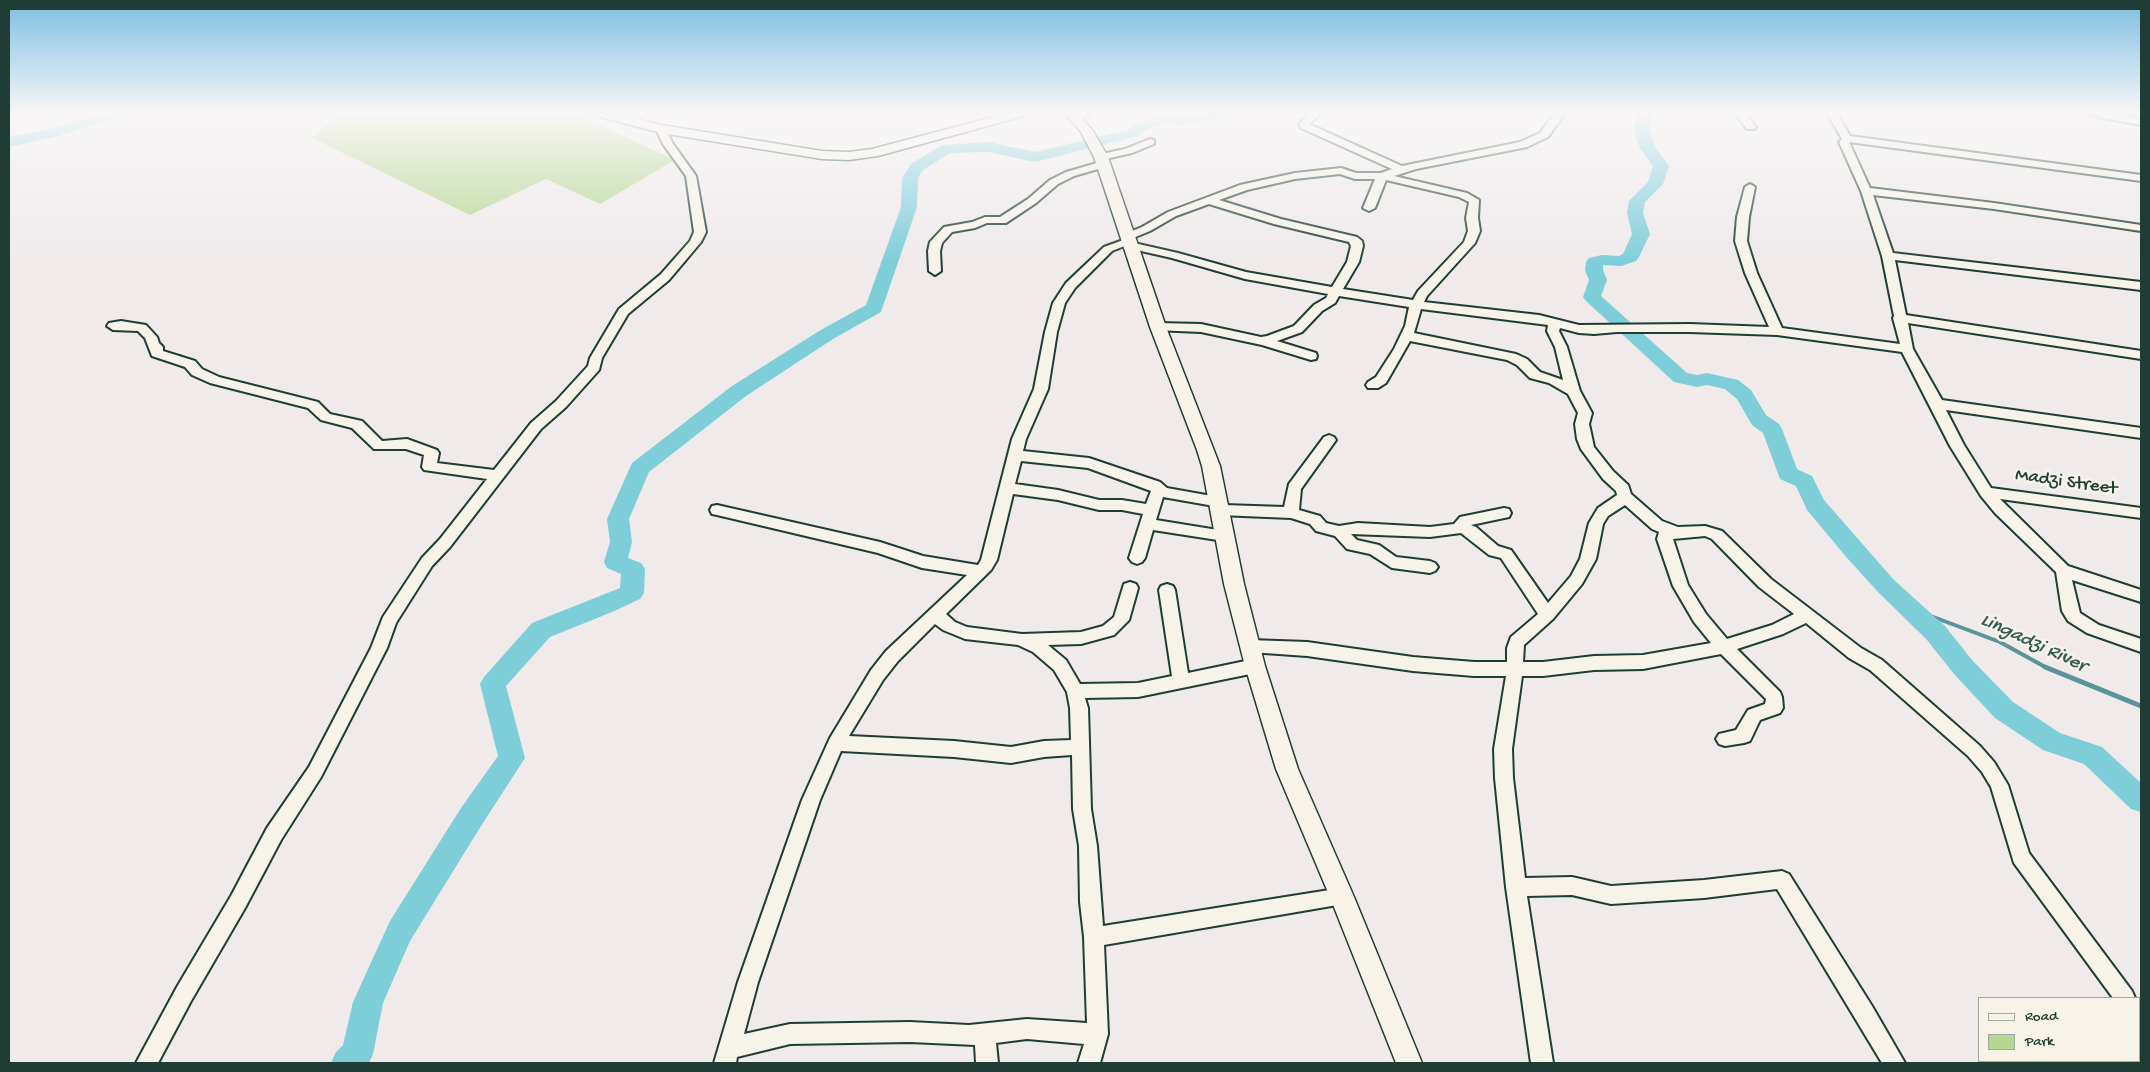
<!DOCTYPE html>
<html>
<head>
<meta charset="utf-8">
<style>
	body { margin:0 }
	#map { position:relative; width:2150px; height:1072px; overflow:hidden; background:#f0eaeb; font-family:"Gochi Hand",sans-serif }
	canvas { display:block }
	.frame { position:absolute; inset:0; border:10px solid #1f3d34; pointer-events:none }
	.legend { position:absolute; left:1978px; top:997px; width:162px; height:65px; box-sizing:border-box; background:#f7f3e8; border:1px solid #a1aaa0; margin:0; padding:6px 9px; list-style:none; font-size:15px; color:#1f3d34 }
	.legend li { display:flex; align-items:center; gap:10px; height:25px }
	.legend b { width:25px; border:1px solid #a1aaa0 }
</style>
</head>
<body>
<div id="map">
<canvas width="2150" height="1072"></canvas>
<div class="frame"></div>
<ul class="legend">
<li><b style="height:6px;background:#f7f3e8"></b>Road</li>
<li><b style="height:14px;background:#b5d791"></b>Park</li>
</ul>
</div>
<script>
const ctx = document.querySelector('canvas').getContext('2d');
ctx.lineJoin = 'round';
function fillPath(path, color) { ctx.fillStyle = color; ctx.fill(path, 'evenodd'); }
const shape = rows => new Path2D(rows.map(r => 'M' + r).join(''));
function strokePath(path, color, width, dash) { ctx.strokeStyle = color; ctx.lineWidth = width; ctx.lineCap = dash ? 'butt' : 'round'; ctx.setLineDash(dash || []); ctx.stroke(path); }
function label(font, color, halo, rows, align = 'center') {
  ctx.font = font + ' "Gochi Hand",sans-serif'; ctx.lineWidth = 5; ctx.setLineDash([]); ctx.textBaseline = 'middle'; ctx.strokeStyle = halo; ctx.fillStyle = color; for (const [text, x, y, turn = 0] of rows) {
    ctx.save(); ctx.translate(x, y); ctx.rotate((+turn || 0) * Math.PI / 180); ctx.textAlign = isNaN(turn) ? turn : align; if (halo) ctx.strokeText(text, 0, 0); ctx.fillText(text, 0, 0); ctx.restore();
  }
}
fillPath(shape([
	[341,113,573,113,675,160,600,204,546,179,470,215,312,138]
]), '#b5d791');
strokePath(shape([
	[1912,609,2000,642,2047,668]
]), '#589498', 4);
strokePath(shape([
	[2045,667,2141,706]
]), '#589498', 5);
fillPath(shape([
	[102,113,123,113,121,116,59,136,9,147,9,137,51,129,102,113],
	[1199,113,1229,113,1227,116,1222,117,1183,125,1164,124,1148,129,1138,136,1035,162,989,152,950,153,923,170,918,178,917,207,881,312,833,339,746,396,649,472,629,519,632,542,628,558,641,563,645,569,644,593,640,599,612,612,550,637,506,686,525,758,481,826,410,941,383,1003,373,1054,369,1063,331,1063,336,1052,343,1045,353,1002,390,921,461,808,498,756,480,684,484,677,532,623,620,588,621,574,607,568,604,562,610,542,607,519,632,463,732,386,819,331,866,305,901,207,902,178,911,164,942,145,989,142,1035,152,1128,130,1138,123,1163,114,1183,115,1199,113],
	[1636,113,1650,113,1650,132,1656,148,1669,166,1663,184,1645,202,1643,213,1650,234,1639,257,1636,261,1621,266,1603,265,1603,270,1607,280,1601,296,1687,373,1697,375,1707,373,1738,380,1751,390,1766,415,1779,424,1782,429,1797,469,1812,476,1824,500,1894,580,1945,626,1972,660,2013,702,2060,733,2102,747,2141,783,2141,812,2131,809,2084,764,2043,750,1995,718,1954,674,1927,640,1878,592,1848,559,1807,510,1796,486,1780,479,1763,433,1752,425,1737,399,1725,389,1707,385,1697,387,1674,382,1586,301,1583,297,1589,280,1585,270,1586,262,1589,258,1602,255,1619,256,1623,254,1632,234,1627,213,1629,201,1648,182,1653,166,1640,148,1634,132,1636,113]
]), '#7eceda');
const minor = shape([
	[637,113,649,113,630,123,626,124,621,121,637,113],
	[1080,113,1093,113,1080,120,1072,120,1072,116,1080,113],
	[1311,113,1322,113,1309,124,1402,166,1520,142,1540,133,1555,113,1565,113,1548,137,1527,147,1416,169,1394,176,1467,193,1479,200,1478,218,1480,231,1475,243,1427,296,1424,302,1539,315,1579,325,1690,324,1769,327,1745,273,1735,241,1737,217,1745,187,1750,184,1755,187,1749,217,1747,241,1757,273,1782,328,1900,344,1893,318,1894,316,1882,256,1861,191,1839,142,1842,139,1827,113,1837,113,1850,136,2141,175,2141,181,1849,142,1870,188,1994,203,2141,225,2141,231,1994,209,1873,195,1893,253,2141,282,2141,290,1895,260,1906,315,2141,351,2141,359,1908,323,1913,349,1942,400,2141,428,2141,438,1946,410,1964,445,1991,488,2141,508,2141,518,2000,499,2068,566,2141,590,2141,602,2072,580,2080,613,2099,625,2141,639,2141,652,2087,633,2068,621,2062,611,2056,572,1995,513,1981,496,1950,446,1902,352,1777,335,1690,332,1617,332,1594,334,1579,333,1560,328,1559,331,1567,347,1580,391,1592,413,1589,424,1594,447,1613,471,1628,485,1631,494,1662,521,1678,527,1705,526,1722,531,1771,579,1861,648,1882,660,1980,746,1994,762,2008,785,2029,853,2132,991,2135,998,2113,998,2014,863,1991,787,1982,772,1968,756,1870,670,1849,658,1806,623,1783,634,1737,649,1780,692,1782,697,1783,708,1780,713,1760,720,1750,741,1744,743,1725,746,1719,744,1716,739,1719,734,1736,730,1748,710,1765,704,1766,699,1721,654,1643,669,1594,670,1543,676,1522,676,1512,749,1513,778,1525,878,1572,877,1611,886,1704,880,1782,871,1789,874,1872,1006,1905,1063,1882,1063,1777,889,1704,898,1611,904,1572,895,1527,896,1553,1063,1531,1063,1506,887,1495,778,1494,749,1506,676,1474,676,1413,671,1307,656,1250,652,1244,651,1242,646,1244,641,1250,640,1307,642,1413,657,1474,662,1507,662,1507,648,1511,637,1538,614,1501,558,1489,555,1461,533,1430,537,1351,534,1357,540,1379,545,1396,557,1430,561,1435,563,1438,567,1435,571,1430,573,1392,568,1370,554,1347,549,1335,536,1316,531,1310,524,1291,518,1219,515,1214,514,1212,510,1214,506,1163,497,1156,520,1224,531,1229,532,1232,536,1229,540,1224,541,1153,530,1145,558,1142,562,1137,564,1132,562,1129,558,1143,514,1122,510,1099,510,1058,500,1013,494,997,560,991,570,946,614,955,622,967,627,1022,634,1081,632,1103,626,1114,617,1124,584,1130,582,1136,584,1138,588,1129,620,1114,635,1081,644,1048,645,1066,660,1080,684,1138,683,1172,676,1159,590,1161,586,1167,584,1173,586,1175,590,1188,673,1255,659,1261,661,1263,666,1261,671,1255,673,1138,697,1085,698,1088,708,1091,809,1097,846,1103,926,1342,888,1349,891,1352,897,1349,903,1104,945,1108,1034,1100,1063,1078,1063,1084,1044,1027,1039,996,1043,998,1063,976,1063,975,1045,910,1042,790,1044,737,1057,736,1063,714,1063,738,982,802,800,830,738,871,670,886,651,967,575,922,568,878,553,717,515,712,514,710,510,712,506,717,505,880,542,923,556,978,565,981,560,1012,439,1034,389,1045,332,1053,303,1066,283,1104,247,1126,239,1123,236,1125,234,1142,227,1168,212,1240,185,1295,173,1341,168,1356,173,1381,173,1392,169,1301,128,1299,124,1311,113],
	[1340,174,1355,179,1375,179,1363,208,1369,211,1375,208,1386,180,1459,197,1469,202,1466,218,1468,231,1464,242,1418,291,1413,300,1343,289,1359,262,1363,246,1362,241,1357,237,1281,219,1219,200,1247,190,1295,179,1340,174],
	[1209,204,1274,224,1349,242,1351,246,1347,262,1332,287,1246,272,1178,253,1134,243,1136,241,1133,238,1150,231,1176,216,1209,204],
	[1127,245,1128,248,1172,258,1245,279,1328,294,1326,298,1314,305,1294,326,1267,336,1261,337,1201,324,1158,323,1154,324,1152,327,1154,330,1201,332,1262,345,1311,360,1316,359,1317,356,1316,353,1277,341,1302,332,1322,311,1335,303,1339,296,1409,307,1405,326,1394,349,1376,377,1368,382,1366,385,1368,388,1378,388,1386,383,1410,341,1507,360,1517,365,1530,378,1549,383,1568,394,1578,413,1575,424,1577,439,1581,449,1603,479,1616,491,1617,495,1598,508,1589,523,1580,559,1571,576,1548,603,1511,550,1498,546,1476,527,1471,525,1509,517,1511,513,1509,509,1504,508,1460,517,1454,524,1430,527,1358,523,1339,526,1326,523,1320,516,1299,510,1301,489,1336,440,1334,437,1329,435,1324,437,1289,484,1284,507,1224,505,1225,502,1223,498,1167,488,1160,482,1089,458,1023,451,1026,439,1048,389,1057,332,1065,303,1075,288,1112,251,1127,245],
	[1421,309,1548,325,1547,331,1555,347,1563,380,1540,372,1527,359,1516,354,1414,333,1421,309],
	[1021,461,1088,468,1151,491,1146,504,1122,500,1099,500,1058,490,1015,484,1021,461],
	[1625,505,1652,529,1659,532,1657,539,1673,586,1694,622,1711,643,1643,655,1594,656,1543,662,1523,662,1524,645,1553,619,1582,584,1596,559,1603,524,1608,516,1625,505],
	[1705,536,1712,539,1759,587,1794,614,1772,625,1727,639,1706,614,1688,585,1673,539,1705,536],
	[935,624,943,630,965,639,1018,645,1033,652,1054,670,1067,692,1070,708,1071,740,1044,741,1011,747,954,741,849,736,883,680,898,661,935,624],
	[841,751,954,757,1011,763,1044,757,1072,755,1073,809,1079,846,1080,902,1084,937,1087,1023,1027,1019,969,1025,910,1022,790,1024,744,1034,758,982,820,800,841,751],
	[1735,113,1745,113,1756,127,1755,129,1747,129,1735,113],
	[2089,113,2107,113,2141,119,2141,125,2094,116,2089,113],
	[661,126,665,127,673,144,696,176,706,232,701,242,669,280,628,314,602,358,599,370,566,407,541,429,450,547,432,566,396,623,387,648,321,777,281,840,245,908,191,1001,158,1063,136,1063,177,987,231,896,267,828,309,767,371,648,383,617,422,558,440,539,487,479,424,470,422,467,424,455,406,449,374,449,352,428,321,420,308,408,210,383,192,375,185,367,152,356,145,338,138,331,113,330,107,326,109,323,121,321,146,325,157,337,159,343,163,347,163,351,195,361,202,369,219,377,318,402,330,414,362,421,382,441,407,439,437,450,439,453,437,463,494,470,531,423,556,401,588,366,590,358,619,309,661,274,690,241,694,232,686,176,663,144,656,129,661,126],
	[1150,139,1154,140,1154,144,1132,153,1101,160,1096,157,1097,155,1125,149,1150,139],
	[1104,161,1108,162,1109,164,1108,166,1074,176,1058,184,1036,203,1006,223,987,223,975,228,952,232,942,243,940,251,941,271,935,275,929,271,928,251,930,242,944,227,972,222,985,217,1000,217,1028,199,1050,180,1066,172,1104,161],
	[2139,1006,2141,1007,2141,1029,2139,1028,2139,1006],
	[2053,1061,2080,1061,2079,1063,2052,1063,2053,1061],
	[2094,1061,2117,1061,2118,1063,2095,1063,2094,1061]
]);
const tertiary = shape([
	[595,113,614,113,662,125,822,151,849,152,872,149,1008,113,1026,113,1024,116,878,156,849,160,822,159,661,133,597,116,595,113],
	[1065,113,1077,113,1093,131,1108,157,1166,327,1220,466,1244,584,1265,666,1298,769,1354,897,1422,1063,1396,1063,1330,897,1276,769,1245,666,1224,584,1202,466,1197,450,1150,327,1094,157,1081,132,1065,113]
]);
strokePath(minor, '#1f3d34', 4);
strokePath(tertiary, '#1f3d34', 3);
fillPath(minor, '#f7f3e8');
fillPath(tertiary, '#f7f3e8');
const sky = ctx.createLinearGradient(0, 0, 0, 263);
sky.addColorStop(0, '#7dbee2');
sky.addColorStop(0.43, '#f8f6f6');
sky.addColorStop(1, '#f8f6f600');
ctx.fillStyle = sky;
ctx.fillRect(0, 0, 2150, 263);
label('19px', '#1f3d34', '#f7f3e8', [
	["Madzi Street",2066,483,8]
]);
label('italic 20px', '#325a55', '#f7f3e8', [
	["Lingadzi River",2033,644,25]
]);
</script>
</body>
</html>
